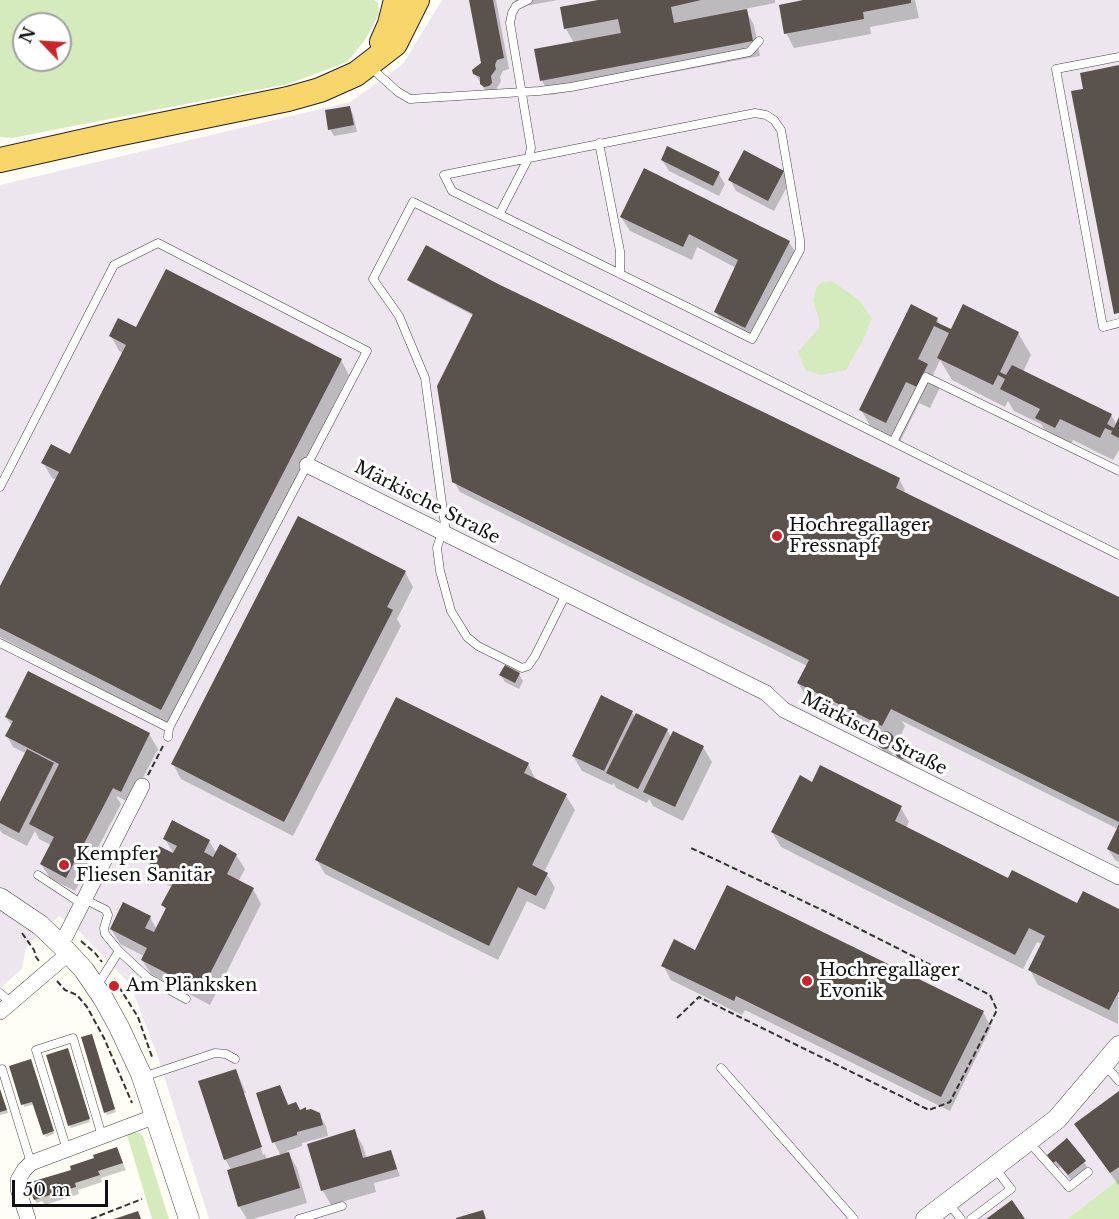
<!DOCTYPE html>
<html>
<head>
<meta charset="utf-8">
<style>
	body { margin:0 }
	#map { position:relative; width:1119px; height:1219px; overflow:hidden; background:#fffdf5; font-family:"Libre Baskerville",serif }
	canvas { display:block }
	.north { position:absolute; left:12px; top:12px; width:60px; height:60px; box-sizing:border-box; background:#fff; border:2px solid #a0a0a0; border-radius:50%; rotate:295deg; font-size:16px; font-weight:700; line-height:24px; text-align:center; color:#111 }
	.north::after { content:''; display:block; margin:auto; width:21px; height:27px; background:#c4262e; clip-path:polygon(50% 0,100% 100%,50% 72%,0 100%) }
	.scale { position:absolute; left:12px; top:1180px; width:96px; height:27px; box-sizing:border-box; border:3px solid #111; border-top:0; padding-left:8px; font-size:18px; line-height:21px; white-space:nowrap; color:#111; -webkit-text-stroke:4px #fff; paint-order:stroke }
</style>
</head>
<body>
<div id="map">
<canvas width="1119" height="1219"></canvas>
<div class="north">N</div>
<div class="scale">50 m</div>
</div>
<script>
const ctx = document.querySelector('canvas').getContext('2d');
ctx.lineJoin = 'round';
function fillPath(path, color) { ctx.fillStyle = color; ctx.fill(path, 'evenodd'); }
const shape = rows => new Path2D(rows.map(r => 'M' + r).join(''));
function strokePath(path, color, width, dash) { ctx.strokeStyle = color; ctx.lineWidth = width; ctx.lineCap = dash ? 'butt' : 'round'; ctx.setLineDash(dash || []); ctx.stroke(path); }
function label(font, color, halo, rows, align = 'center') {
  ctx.font = font + ' "Libre Baskerville",serif'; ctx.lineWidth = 6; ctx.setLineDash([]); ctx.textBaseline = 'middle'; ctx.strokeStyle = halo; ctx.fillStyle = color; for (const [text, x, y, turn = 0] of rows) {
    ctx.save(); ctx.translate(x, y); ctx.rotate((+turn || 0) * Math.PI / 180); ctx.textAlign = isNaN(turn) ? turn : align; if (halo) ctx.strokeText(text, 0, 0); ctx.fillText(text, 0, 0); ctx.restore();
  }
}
fillPath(shape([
	[442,0,1119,0,1119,1179,1067,1219,209,1219,158,1057,130,984,77,929,59,916,26,947,22,969,0,988,0,185,350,102,403,64]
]), '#eee6ef');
fillPath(shape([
	[0,0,374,0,378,3,379,14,365,40,347,62,288,84,12,138,0,137],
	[24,24,60,24,60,60,24,60],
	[832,281,859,300,872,318,864,338,846,370,821,375,805,370,798,352,819,328,819,319,813,301,817,287,822,282],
	[134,1132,140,1133,143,1136,169,1219,152,1219,127,1135],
	[1119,1179,1119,1219,1067,1219]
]), '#d5ebbd');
fillPath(shape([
	[471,0,496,0,509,69,503,71,500,77,501,81,497,88,497,94,488,95,475,74,483,63],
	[515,0,558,0,519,7],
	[606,0,775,0,775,3,745,9,754,25,760,56,550,95,542,81,574,43,566,29],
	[811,0,915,0,919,18,870,27,871,34,794,48,786,33],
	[349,107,353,114,357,132,334,136,330,129],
	[662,160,718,173,725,184,719,196,669,171],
	[783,172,789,183,774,211,736,191,730,180],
	[621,217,789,242,798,256,754,341,724,327,716,312,736,268,697,247,692,260,630,231],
	[409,280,492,281,899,479,905,490,903,494,1119,600,1119,862,1115,860,1108,849,1118,829,902,721,905,726,897,744,905,743,909,745,915,758,913,762,907,765,903,763,897,752,889,756,885,754,878,742,879,740,811,705,798,683,807,666,460,492,454,481,474,316,411,283],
	[937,319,941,326,952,331,1018,333,1031,355,1023,372,1111,415,1117,425,1119,421,1119,450,1113,460,1073,440,1068,449,1050,440,1041,424,1014,411,1008,401,1005,407,952,380,940,360,933,375,940,387,930,408,919,403,899,444,874,432,861,410],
	[137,329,341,360,349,375,169,724,0,637,0,589,56,480,52,478,43,463,71,456,124,353,119,351,111,336],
	[405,572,413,587,397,619,401,626,293,836,181,779,173,764],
	[519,674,523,681,519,689,505,682,501,675],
	[632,712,635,717,667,730,671,737,673,733,703,747,712,762,683,821,653,806,649,799,647,803,616,788,614,783,612,785,582,771,573,756],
	[6,717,149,734,158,749,135,793,127,801,116,796,121,804,75,891,50,878,41,864,51,845,39,839,35,831,27,846,2,833,0,830,0,806,27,754,13,747,7,736,12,726],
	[528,764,536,780,566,796,575,810,544,872,547,874,555,888,545,910,527,901,498,960,325,874,317,860],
	[813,784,901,808,909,822,906,828,1008,880,1078,905,1119,910,1118,1024,1038,985,1030,970,1042,944,1037,942,1023,969,781,847,772,832],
	[165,839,209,841,217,854,236,855,245,869,238,882,253,889,261,904,210,1005,151,974,142,960,144,956,120,944,111,929,150,917,157,930,166,911,163,905,172,887,159,880,151,865,175,856],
	[696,952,983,1012,991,1027,950,1111,745,1010,742,1015,671,980,663,965],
	[93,1039,116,1112,107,1115,106,1112],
	[69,1053,90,1122,71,1128,69,1125],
	[32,1064,54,1134,46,1137,35,1104,24,1107,23,1104],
	[236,1070,246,1093,243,1093,263,1155,265,1154,267,1160,281,1156,274,1142,280,1087,289,1106,300,1111,319,1114,326,1126,328,1136,302,1143,302,1146,287,1151,297,1168,307,1203,253,1219,247,1219,239,1206,232,1171,225,1159],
	[0,1089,8,1113,0,1115],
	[1119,1093,1119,1186,1076,1125],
	[354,1131,363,1146,367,1159,391,1152,400,1176,374,1183,376,1192,331,1205,323,1191,309,1145],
	[117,1149,126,1170,101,1178,102,1182,78,1190,79,1194,45,1205,42,1201,36,1203,31,1188,73,1171],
	[1048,1155,1084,1162,1088,1169,1072,1181,1061,1167,1058,1169]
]), '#0003');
fillPath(shape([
	[469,0,493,0,504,58,497,60,495,65,496,69,491,76,492,83,489,86,484,87,480,84,480,77,473,74,472,70,481,63],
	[598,0,701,0,671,7,674,23,747,9,753,41,540,81,534,49,621,33,618,19,564,29,560,7],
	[803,0,911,0,911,3,863,12,864,19,784,34,779,5],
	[1119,65,1119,313,1114,314,1071,91,1083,89,1080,73],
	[350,106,354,125,328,130,325,110],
	[667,146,720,172,713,186,661,160],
	[744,150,784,171,768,201,728,180],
	[644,168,790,241,745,328,714,312,738,260,689,234,683,247,620,217],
	[426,245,498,284,900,478,896,488,1119,597,1119,822,891,709,882,726,797,683,809,660,452,482,437,386,473,314,407,280],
	[166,269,342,359,161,710,0,628,0,586,59,472,41,463,51,444,70,454,126,345,109,336,118,318,136,327],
	[911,304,938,318,936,322,951,329,963,304,1019,332,1000,372,1006,375,1012,365,1112,414,1107,424,1114,428,1119,417,1119,438,1111,434,1112,431,1105,428,1100,438,1060,419,1055,428,1035,418,1040,409,1000,389,1005,379,998,375,993,385,937,358,949,333,934,326,918,359,928,364,917,387,906,382,886,423,859,410],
	[298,516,406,571,387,607,393,610,284,822,171,764],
	[505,665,520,673,515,683,499,675],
	[28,671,150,733,121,792,113,788,66,878,40,864,54,837,29,824,59,764,5,736,13,721,5,717],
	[601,695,633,711,604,771,572,756],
	[396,697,529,763,524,773,567,794,532,865,548,873,536,896,518,887,489,946,315,860],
	[636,713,668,729,638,789,606,773],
	[673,731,704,746,675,807,643,792],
	'876 740a9 9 0 1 1 18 0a9 9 0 1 1-18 0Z',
	'894 750a9 9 0 1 1 18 0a9 9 0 1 1-18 0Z',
	[27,749,54,763,19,833,0,823,0,802],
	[820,765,902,806,895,821,1008,878,1012,870,1077,903,1083,891,1119,909,1119,991,1109,1010,1028,970,1045,936,1029,928,1015,955,771,832,800,775,812,782],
	[172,820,210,840,204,852,213,857,220,844,237,854,227,874,254,888,201,991,141,960,147,948,110,929,123,902,151,916,145,928,154,932,166,908,161,905,173,883,168,880,170,876,149,865,159,846,173,853,177,846,163,839],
	[1119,824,1119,855,1107,849],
	[727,885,984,1011,941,1097,736,996,734,1001,661,966,674,939,695,950],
	[92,1034,115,1109,104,1113,81,1037],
	[68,1048,90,1119,68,1126,46,1055],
	[31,1059,54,1131,43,1135,32,1102,21,1105,9,1066],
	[236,1069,262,1147,224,1160,198,1081],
	[280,1085,288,1105,296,1102,300,1110,306,1107,306,1110,311,1109,320,1113,323,1125,297,1132,297,1135,272,1143,256,1093],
	[0,1089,7,1110,0,1112],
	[1119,1091,1119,1167,1110,1173,1074,1124],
	[355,1129,363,1158,391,1150,397,1169,321,1191,307,1144],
	[1067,1138,1086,1161,1068,1175,1056,1161,1053,1163,1047,1155],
	[117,1147,123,1163,98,1171,100,1175,75,1183,76,1187,34,1200,29,1187,35,1185,34,1181,71,1170,70,1166,94,1158,93,1155],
	[289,1152,300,1188,238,1207,227,1170],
	[1012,1200,1025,1219,986,1219],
	[483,1210,486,1219,456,1219,456,1218],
	[138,1211,141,1219,114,1219]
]), '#5a524d');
const service = shape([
	[1119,57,1056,69,1103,327,1119,323],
	[369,66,398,92,410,99,539,91,571,87,749,52,759,41],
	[755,113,766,115,774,120,781,130,800,240,800,250,752,339,452,191,444,175,755,113],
	[599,143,620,251,620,274],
	[500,213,529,157,531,148,510,23,512,13,516,6,528,0],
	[893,442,926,377,1119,471],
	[0,487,114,265,158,243,367,351,169,728,168,737],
	[442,532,437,548,440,571,451,611,467,637,478,646,522,668,528,666,535,656,566,594],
	[446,533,425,378,399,316,373,279,413,202,1119,555],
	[0,643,169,728],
	[38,875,82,904],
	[84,899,106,910,108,915,104,928,105,934,119,951,97,986],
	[119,951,148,978,186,999],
	[0,993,10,1002],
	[1105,1065,1119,1081],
	[721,1068,854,1219],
	[2,1069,31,1163],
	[143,1077,215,1053,226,1054,235,1059],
	[1029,1142,1069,1187,1088,1172],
	[67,1150,36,1050,73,1038,102,1136],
	[949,1204,961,1219],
	[299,1219,342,1206],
	[971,1219,1011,1189,995,1168]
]);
const minor = shape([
	[307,465,766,693,784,710,1119,877],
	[61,945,142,786],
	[0,1012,69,953],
	[28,1219,18,1189,18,1180,24,1170,31,1163,156,1116]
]);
const tertiary = shape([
	[0,898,40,925,61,945,84,970,103,998,119,1027,141,1074,189,1219],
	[926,1219,1057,1119,1119,1046]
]);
const primary = shape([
	[382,42,390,24,396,0],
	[0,160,112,135,288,99,320,90,356,74,395,44,417,0]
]);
strokePath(service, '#444', 9);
strokePath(minor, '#444', 16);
strokePath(tertiary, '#444', 21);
strokePath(primary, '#222', 26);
strokePath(shape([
	[148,775,163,746],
	[22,933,34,950,36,957,39,961],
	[81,941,95,953,102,962],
	[114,979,138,1017,152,1057],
	[57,981,65,990,77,995,87,1007,104,1038,132,1103],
	[677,1018,699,997,929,1110,950,1102,997,1010,990,995,822,910,689,847],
	[91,1219,142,1199]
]), '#333', 2, [6, 3]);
strokePath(service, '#fff', 8);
strokePath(minor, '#fff', 15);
strokePath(tertiary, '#fff', 20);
strokePath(primary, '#f9d66b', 24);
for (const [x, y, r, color] of [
	[777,536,6,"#c4262e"],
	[64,865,6,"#c4262e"],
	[807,981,6,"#c4262e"],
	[114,986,6,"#c4262e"]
]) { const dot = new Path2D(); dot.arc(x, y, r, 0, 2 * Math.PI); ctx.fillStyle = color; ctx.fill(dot); strokePath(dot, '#fff', 2); }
label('18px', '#111', '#fff', [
	["Märkische Straße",427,503,27],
	["Märkische Straße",874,734,27]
]);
label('18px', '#111', '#fff', [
	["Hochregallager",789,526],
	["Fressnapf",789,547],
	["Kempfer",76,855],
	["Fliesen Sanitär",76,876],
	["Hochregallager",819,971],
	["Evonik",819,992],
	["Am Plänksken",126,986]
], 'left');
</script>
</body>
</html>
